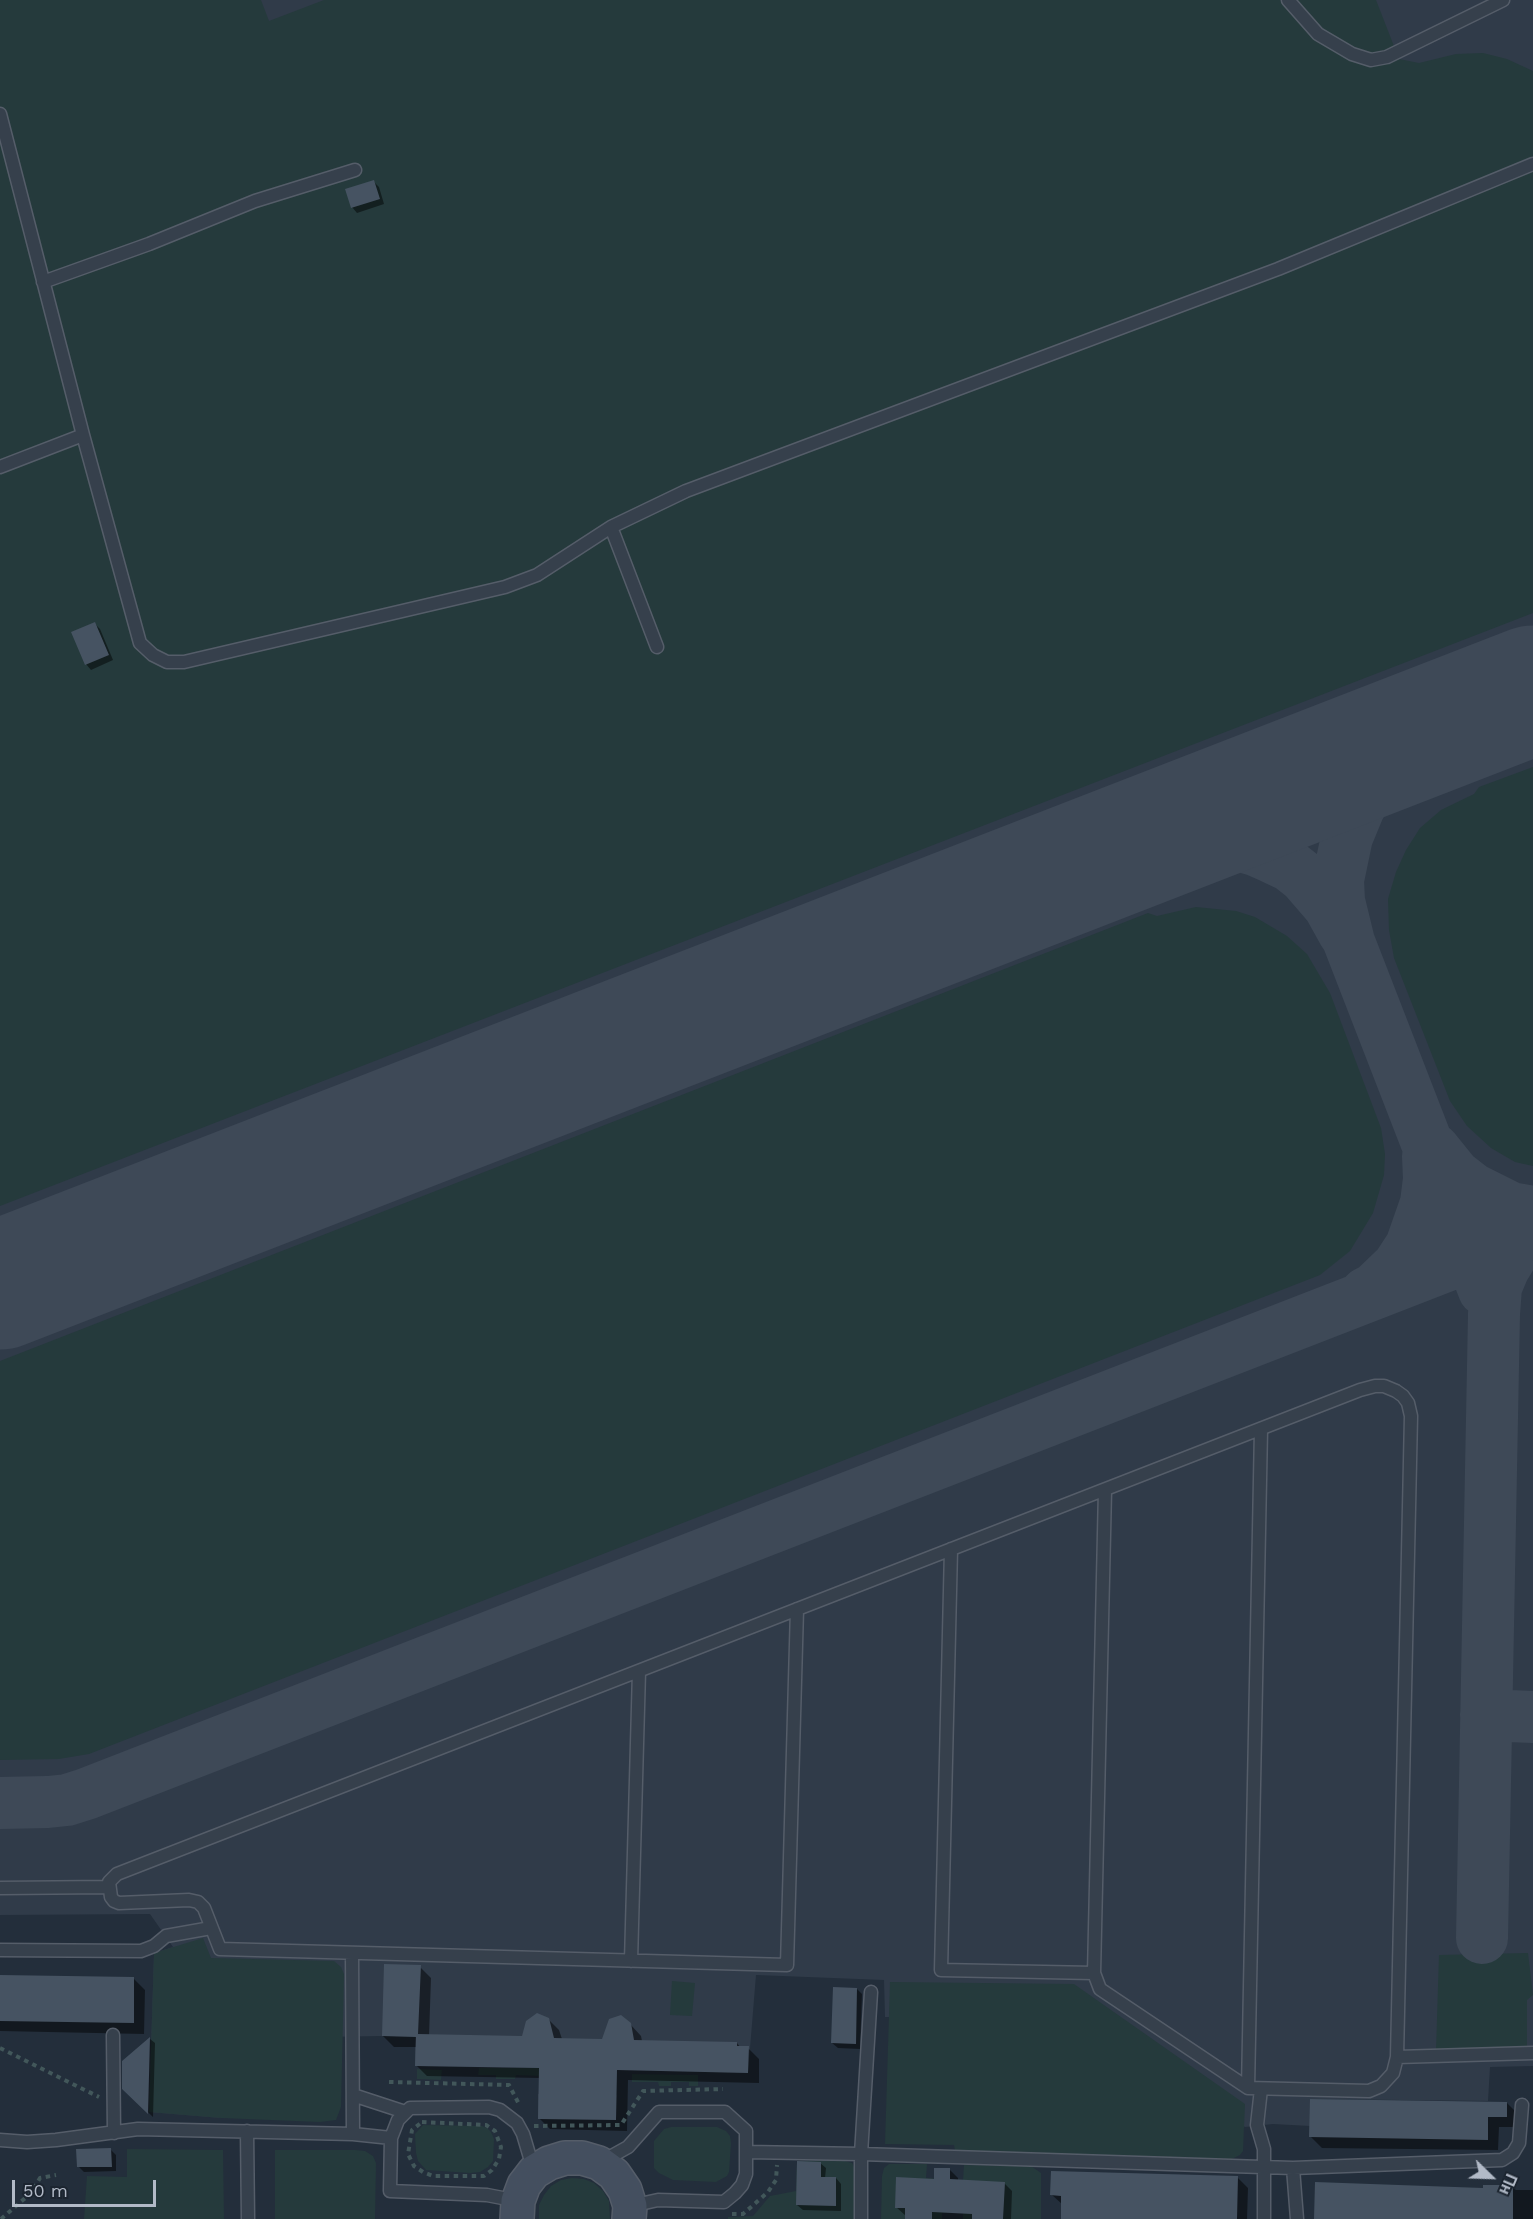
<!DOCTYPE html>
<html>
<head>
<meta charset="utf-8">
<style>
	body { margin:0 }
	#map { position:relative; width:1533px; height:2219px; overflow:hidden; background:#232e3b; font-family:"Work Sans",sans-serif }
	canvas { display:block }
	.north { position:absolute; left:1461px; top:2147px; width:60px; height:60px; -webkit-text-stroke:4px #1c2530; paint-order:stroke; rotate:113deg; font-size:16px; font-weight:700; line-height:24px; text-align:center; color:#b2bac7 }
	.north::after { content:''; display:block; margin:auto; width:21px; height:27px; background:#b2bac7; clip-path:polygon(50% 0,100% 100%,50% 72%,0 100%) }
	.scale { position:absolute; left:12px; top:2180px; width:144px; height:27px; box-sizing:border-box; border:3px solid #b2bac7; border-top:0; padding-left:8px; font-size:18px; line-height:21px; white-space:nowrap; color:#b2bac7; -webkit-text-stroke:4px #1c2530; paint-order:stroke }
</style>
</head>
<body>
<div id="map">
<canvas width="1533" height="2219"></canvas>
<div class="north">Пн</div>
<div class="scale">50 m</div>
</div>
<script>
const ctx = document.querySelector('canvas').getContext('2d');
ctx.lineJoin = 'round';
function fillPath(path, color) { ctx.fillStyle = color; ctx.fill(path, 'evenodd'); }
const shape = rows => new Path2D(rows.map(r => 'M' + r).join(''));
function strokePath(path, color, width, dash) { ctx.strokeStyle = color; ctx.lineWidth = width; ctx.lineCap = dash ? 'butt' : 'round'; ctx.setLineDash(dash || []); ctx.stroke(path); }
fillPath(shape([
	[0,0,1533,0,1533,2066,1490,2067,1488,2101,1310,2099,1310,2126,1273,2124,1245,2127,1092,2021,885,2017,884,1980,756,1975,748,2073,610,2070,609,2095,617,2095,616,2120,538,2119,538,2094,546,2094,546,2069,415,2066,415,2037,382,2036,321,2037,221,2118,149,2112,154,1953,173,1947,150,1914,0,1915]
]), '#303b49');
fillPath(shape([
	[0,0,261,0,269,21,324,0,1376,0,1399,59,1419,63,1456,54,1483,53,1507,59,1533,71,1533,613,0,1206],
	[1533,767,1533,1166,1515,1162,1491,1148,1467,1126,1450,1101,1394,958,1389,930,1388,899,1396,872,1406,850,1420,828,1441,810,1474,794,1479,787],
	[1196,907,1236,911,1255,917,1287,936,1307,954,1330,993,1381,1128,1385,1154,1384,1175,1373,1213,1350,1251,1320,1275,89,1754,59,1759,0,1760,0,1361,1148,913,1157,916],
	[203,1938,211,1958,334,1961,341,1967,344,1974,341,2107,336,2120,320,2122,221,2118,149,2112,154,1953],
	[1528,1953,1533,1995,1527,2000,1527,2050,1436,2051,1439,1955],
	[672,1981,695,1983,692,2016,670,2015],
	[890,1982,1074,1984,1245,2104,1243,2151,1240,2155,1232,2159,955,2151,954,2145,885,2144],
	[479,2068,541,2068,541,2076,516,2075,515,2079,496,2079,496,2075,478,2075],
	[417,2069,442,2070,441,2080,417,2079],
	[632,2074,698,2075,698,2086,689,2086,689,2082,671,2082,671,2086,659,2086,658,2082,632,2082],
	[423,2125,482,2126,487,2128,491,2132,494,2139,493,2161,488,2167,480,2172,470,2173,426,2170,418,2161,416,2153,415,2134],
	[671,2127,717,2127,726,2131,730,2136,731,2143,729,2172,727,2176,716,2182,673,2180,659,2173,654,2168,654,2141,664,2129],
	[127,2149,223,2150,224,2219,84,2219,87,2176,127,2177],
	[275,2150,355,2150,365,2151,373,2156,376,2163,375,2219,275,2219],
	[842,2160,852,2163,858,2174,854,2219,728,2219,728,2217,753,2216,770,2196,796,2191,797,2161],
	[889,2164,927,2164,926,2178,963,2180,964,2165,1031,2166,1041,2173,1041,2219,963,2219,963,2213,942,2213,942,2219,881,2219,882,2176,884,2168],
	[572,2178,584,2179,594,2183,603,2191,609,2201,610,2219,539,2219,539,2205,544,2195,551,2186,561,2180]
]), '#253a3c');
fillPath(shape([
	[374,182,379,187,384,204,357,213,352,207],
	[95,624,100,629,113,660,91,670,86,664],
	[420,1967,431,1978,429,2036,523,2038,548,2019,559,2030,562,2039,603,2040,630,2024,641,2036,642,2041,737,2043,741,2048,748,2048,759,2059,759,2083,628,2080,627,2131,550,2129,539,2118,540,2078,427,2076,416,2065,417,2047,394,2047,383,2036],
	[0,1977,134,1979,145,1990,144,2034,0,2031],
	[857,1989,862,1994,860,2049,838,2048,832,2043],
	[150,2039,155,2043,153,2117,123,2088,123,2061],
	[1507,2103,1518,2114,1517,2127,1499,2127,1498,2150,1322,2148,1311,2137],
	[111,2150,116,2155,116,2171,84,2172,78,2166],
	[820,2163,826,2168,825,2178,836,2178,841,2184,841,2211,803,2210,797,2205],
	[950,2170,958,2178,958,2181,1004,2183,1012,2191,1011,2219,906,2219,906,2216,896,2207],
	[1237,2177,1248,2188,1247,2219,1062,2219,1063,2205,1052,2195],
	[1512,2187,1516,2190,1533,2190,1533,2219,1316,2219,1485,2189]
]), '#0007');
strokePath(shape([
	[1454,720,1411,747,1390,764,1372,785,1359,808,1347,837,1338,880,1339,901,1349,942,1484,1290],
	[1142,842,1161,836,1184,834,1221,840,1255,850,1271,857,1290,866,1304,877,1329,906,1344,933],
	[1434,1149,1455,1175,1473,1189,1511,1208,1533,1212],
	[1366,1293,1374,1289,1398,1266,1411,1246,1426,1203,1429,1179,1428,1156],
	[1486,1715,1533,1717],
	[0,1803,48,1802,67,1800,86,1794,1533,1232],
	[1482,1938,1494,1314,1496,1287,1504,1268,1512,1255,1533,1234]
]), '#3e4957', 52);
strokePath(shape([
	[0,1285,1533,690]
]), '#3e4957', 129);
fillPath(shape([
	[374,180,380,199,351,208,345,189],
	[95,622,109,655,85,665,71,632],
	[384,1964,421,1965,418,2034,522,2036,526,2021,537,2013,549,2018,554,2038,602,2039,609,2019,621,2015,631,2023,634,2040,737,2042,737,2046,749,2046,748,2073,617,2070,616,2120,538,2119,539,2068,415,2066,416,2037,382,2036],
	[0,1975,134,1977,134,2023,0,2021],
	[833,1987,857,1988,856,2044,831,2043],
	[150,2037,148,2114,122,2089,122,2061],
	[1310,2099,1507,2102,1507,2117,1488,2117,1488,2140,1309,2137],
	[111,2148,112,2167,77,2167,76,2149],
	[797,2161,821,2162,821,2177,836,2177,836,2206,796,2205],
	[934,2168,950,2168,950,2179,1005,2182,1003,2219,972,2219,972,2214,932,2212,932,2219,905,2219,905,2208,895,2208,896,2177,934,2179],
	[1051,2171,1238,2176,1237,2219,1061,2219,1061,2196,1050,2195],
	[1315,2182,1483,2188,1483,2185,1513,2185,1513,2219,1314,2219]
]), '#465362');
const service = shape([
	[1288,0,1318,34,1352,54,1371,60,1387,57,1503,0],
	[0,114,83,435,140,643,153,655,167,662,184,662,505,587,537,575,611,527,686,491,1278,269,1533,164],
	[43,282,149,244,255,201,355,170],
	[0,467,83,435],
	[611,527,657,647],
	[951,1549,941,1970,1094,1973],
	[797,1609,787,1965,220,1949,204,1908,198,1902,189,1900,119,1903,114,1901,111,1897,109,1882,117,1874,1360,1390,1375,1386,1384,1386,1396,1391,1403,1396,1408,1403,1411,1416,1397,2057,1393,2073,1381,2086,1369,2091,1248,2088,1100,1989,1094,1973,1105,1490],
	[0,1888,109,1887],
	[0,1950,141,1951,154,1946,166,1936,211,1928],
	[352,1953,353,2134],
	[631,1961,639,1671],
	[113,2035,114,2133],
	[1397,2057,1533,2053],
	[1248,2088,1261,1429],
	[1261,2089,1257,2125,1264,2149,1264,2219],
	[353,2095,405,2112],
	[247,2131,248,2219],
	[0,2140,27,2142,56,2140,138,2129,353,2134,391,2138],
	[747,2152,861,2154,1293,2168,1502,2160,1513,2153,1519,2143,1522,2105],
	[601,2162,628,2147,659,2112,725,2112,746,2131,746,2174,742,2185,735,2193,724,2202,658,2200,631,2206],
	[1293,2168,1297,2219],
	[518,2201,487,2195,390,2191,391,2138,398,2120,410,2108,489,2107,500,2110,517,2123,523,2134,534,2171],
	[861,2219,861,2154,871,1992]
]);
const secondary = shape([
	[517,2219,518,2201,524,2185,534,2172,549,2163,565,2158,582,2158,599,2163,614,2174,625,2190,630,2206,629,2219]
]);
strokePath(service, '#555d69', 15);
strokePath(secondary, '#555d69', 36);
strokePath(shape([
	[0,2048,99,2097],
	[389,2082,509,2085,520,2106],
	[422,2122,486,2125,495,2131,501,2147,499,2159,492,2170,484,2176,433,2176,423,2172,414,2166,408,2154,412,2130,422,2122],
	[534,2126,621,2125,643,2091,723,2089],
	[732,2214,743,2214,768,2192,776,2180,777,2165],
	[1,2219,31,2193,40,2178,56,2175]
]), '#42575a', 4, [4.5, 4.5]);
strokePath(service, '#36404c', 12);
strokePath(secondary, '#444f5f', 33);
</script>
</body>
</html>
